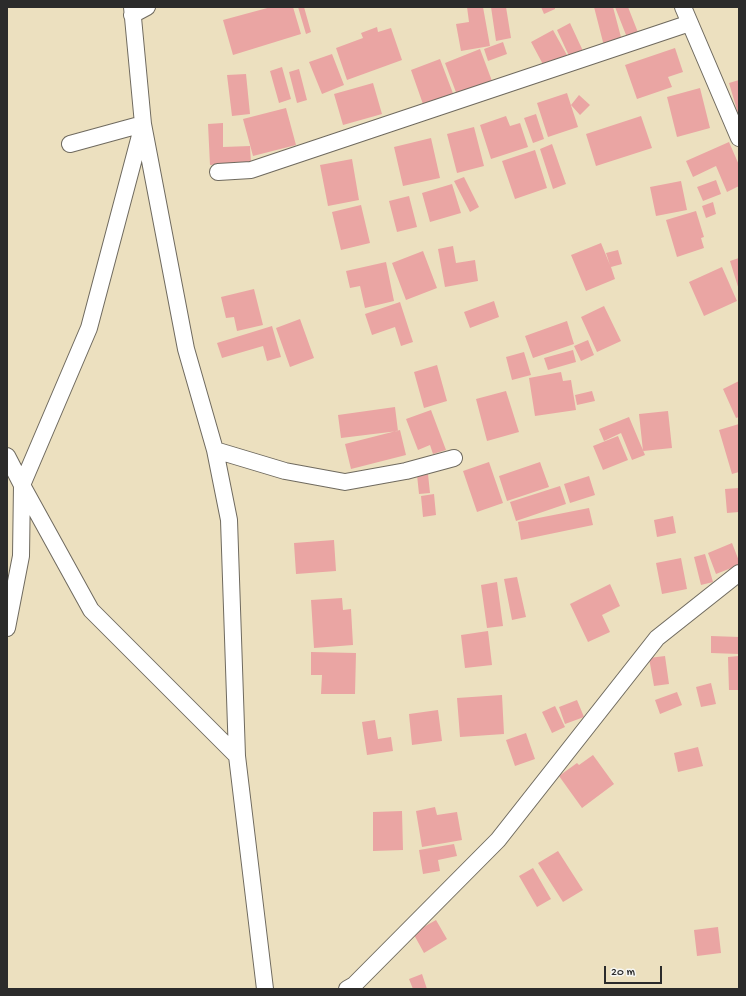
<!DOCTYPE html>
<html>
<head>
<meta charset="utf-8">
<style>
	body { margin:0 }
	#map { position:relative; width:746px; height:996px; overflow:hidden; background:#ece0bf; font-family:"Gochi Hand",sans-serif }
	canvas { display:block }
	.frame { position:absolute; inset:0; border:8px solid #2b2b2b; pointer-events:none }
	.scale { position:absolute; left:604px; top:966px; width:58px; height:18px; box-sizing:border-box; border:2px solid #2b2b2b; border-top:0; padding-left:5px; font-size:12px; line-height:14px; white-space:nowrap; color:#2b2b2b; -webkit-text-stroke:3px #f6f6f2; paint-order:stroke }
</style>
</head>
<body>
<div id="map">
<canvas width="746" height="996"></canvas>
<div class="frame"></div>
<div class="scale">20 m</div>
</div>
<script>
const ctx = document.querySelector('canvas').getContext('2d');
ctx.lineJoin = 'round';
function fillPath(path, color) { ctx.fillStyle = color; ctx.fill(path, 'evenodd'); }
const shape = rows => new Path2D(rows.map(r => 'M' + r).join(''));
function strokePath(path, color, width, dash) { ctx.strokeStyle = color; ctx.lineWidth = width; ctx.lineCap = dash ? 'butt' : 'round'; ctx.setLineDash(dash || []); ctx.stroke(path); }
fillPath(shape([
	[271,7,293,7,301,34,233,55,223,20],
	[298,7,304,7,311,32,306,34],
	[467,7,483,7,490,46,461,51,456,24,469,22],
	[491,7,506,7,511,38,496,41],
	[541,7,555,7,555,9,544,14],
	[594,7,613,7,622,41,604,46],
	[615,7,628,7,639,35,628,40],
	[570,23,583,51,570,58,557,30],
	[377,27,378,32,391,28,402,60,347,80,336,48,363,38,361,33],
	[553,30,568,57,546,70,531,42],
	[503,42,507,54,488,61,484,49],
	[675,48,683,72,668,77,672,87,637,99,625,65],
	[480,49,492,81,457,95,445,63],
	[332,54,344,85,322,94,309,62],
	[440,59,454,96,424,107,411,70],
	[282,67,291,99,279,103,270,71],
	[299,69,307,100,297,103,289,72],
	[246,74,250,114,232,116,227,75],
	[739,80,739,117,729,83],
	[373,83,382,114,343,125,334,94],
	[700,88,710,128,677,137,667,97],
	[567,93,578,127,548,137,537,103],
	[579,95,590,105,580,115,571,105],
	[286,108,296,145,253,156,243,119],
	[536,114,544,139,533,143,524,118],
	[506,116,510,126,520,123,528,147,491,159,480,125],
	[641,116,652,148,596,166,586,134],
	[223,123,223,147,250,146,251,163,210,165,208,124],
	[474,127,484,166,457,173,447,134],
	[431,138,440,178,403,186,394,147],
	[729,142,739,165,739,186,727,192,716,166,693,177,686,161],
	[552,144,566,184,553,189,540,149],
	[535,150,547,188,515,199,502,161],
	[352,159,359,200,328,206,320,165],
	[464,177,479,207,470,212,454,181],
	[716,180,721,194,703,201,697,187],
	[681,181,687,210,656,216,650,187],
	[452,184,461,213,430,222,422,193],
	[409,196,417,227,397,232,389,201],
	[713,202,716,214,706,218,702,206],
	[361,205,370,243,341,250,332,212],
	[696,211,704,237,701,238,704,248,677,257,666,220],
	[601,243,610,265,606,253,618,250,622,264,611,267,615,279,586,291,571,255],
	[453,246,456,263,475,260,478,281,445,287,438,249],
	[423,251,437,288,406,300,392,263],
	[739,258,739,290,730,261],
	[386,262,394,301,365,308,360,286,350,288,346,271],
	[722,267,737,301,704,316,689,282],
	[254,289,263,325,237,331,234,317,226,318,221,297],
	[494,301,499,317,470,328,464,312],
	[400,302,413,342,401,346,395,327,372,335,365,314],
	[604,306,621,341,597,352,581,317],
	[300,319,314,358,290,367,276,328],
	[567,321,574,344,533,358,525,336],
	[272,326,281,357,267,361,263,346,222,358,217,343],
	[588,340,594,355,581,361,574,346],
	[573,350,576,362,548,370,544,358],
	[524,352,531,375,512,380,506,357],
	[437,365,447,401,424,408,414,372],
	[561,372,563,381,571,380,576,410,535,416,529,378],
	[739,381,739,417,736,418,723,389],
	[506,391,519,432,487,441,476,399],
	[592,391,595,401,577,405,575,395],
	[395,407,398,431,341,438,338,415],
	[431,410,446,450,433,454,430,445,418,450,406,419],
	[668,411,672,448,643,451,639,414],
	[629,417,645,455,632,460,621,433,604,441,599,429],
	[739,424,739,472,732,474,719,430],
	[400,430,406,455,351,469,345,444],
	[618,436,628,460,603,470,593,446],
	[489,462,503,503,477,512,463,471],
	[540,462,549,487,507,501,499,476],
	[428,474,430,493,419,494,417,475],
	[589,476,595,495,570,503,564,484],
	[560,486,566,504,516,521,510,502],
	[739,488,739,512,727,513,725,489],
	[434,494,436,515,423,517,421,496],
	[589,508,593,525,521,540,518,522],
	[673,516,676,533,657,537,654,520],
	[334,540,336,571,296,574,294,543],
	[732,543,739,561,739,565,716,574,708,553],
	[705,554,713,582,701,585,694,557],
	[681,558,687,589,662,594,656,563],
	[517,577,526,617,512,620,504,579],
	[497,582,503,626,487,628,481,585],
	[610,584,620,606,602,615,610,632,588,642,570,604],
	[342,598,343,610,351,609,353,645,314,648,311,600],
	[488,631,492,665,465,668,461,635],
	[711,636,739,637,739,654,711,653],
	[311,652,356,653,355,694,321,694,322,675,311,675],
	[665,656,669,684,654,686,649,658],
	[739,656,739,690,729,690,728,657],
	[711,683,716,704,701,707,696,687],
	[677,692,682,705,660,714,655,700],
	[502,695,504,734,460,737,457,698],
	[577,700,584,717,565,724,559,707],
	[555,706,565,727,552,733,542,712],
	[438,710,442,741,412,745,409,714],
	[375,720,378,739,391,737,393,751,367,755,362,722],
	[526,733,535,759,515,766,506,740],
	[698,747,703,766,678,772,674,753],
	[593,755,614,784,582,808,559,776,577,763,579,765],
	[435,807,437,815,457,812,462,840,422,847,416,811],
	[402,811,403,850,373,851,373,812],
	[454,844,457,856,438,860,440,871,423,874,419,850],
	[558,851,583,890,563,902,538,863],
	[533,868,551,899,537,907,519,876],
	[436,920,447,939,424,953,413,933],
	[718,927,721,953,697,956,694,930],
	[422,974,427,989,413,989,409,979]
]), '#eaa5a3');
const street = shape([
	[132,7,143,124,186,349,215,450,229,520,237,756,265,989],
	[683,7,739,138],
	[132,15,147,7],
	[70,144,143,124],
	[218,172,251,170,690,23],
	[215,450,285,471,345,482,406,471,454,458],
	[7,456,22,485,91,610,237,756],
	[7,628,21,556,22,485,89,328,142,128],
	[347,989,354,985,498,840,657,638,739,573]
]);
strokePath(street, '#6f6a5f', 18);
strokePath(street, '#fff', 16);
</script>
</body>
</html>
